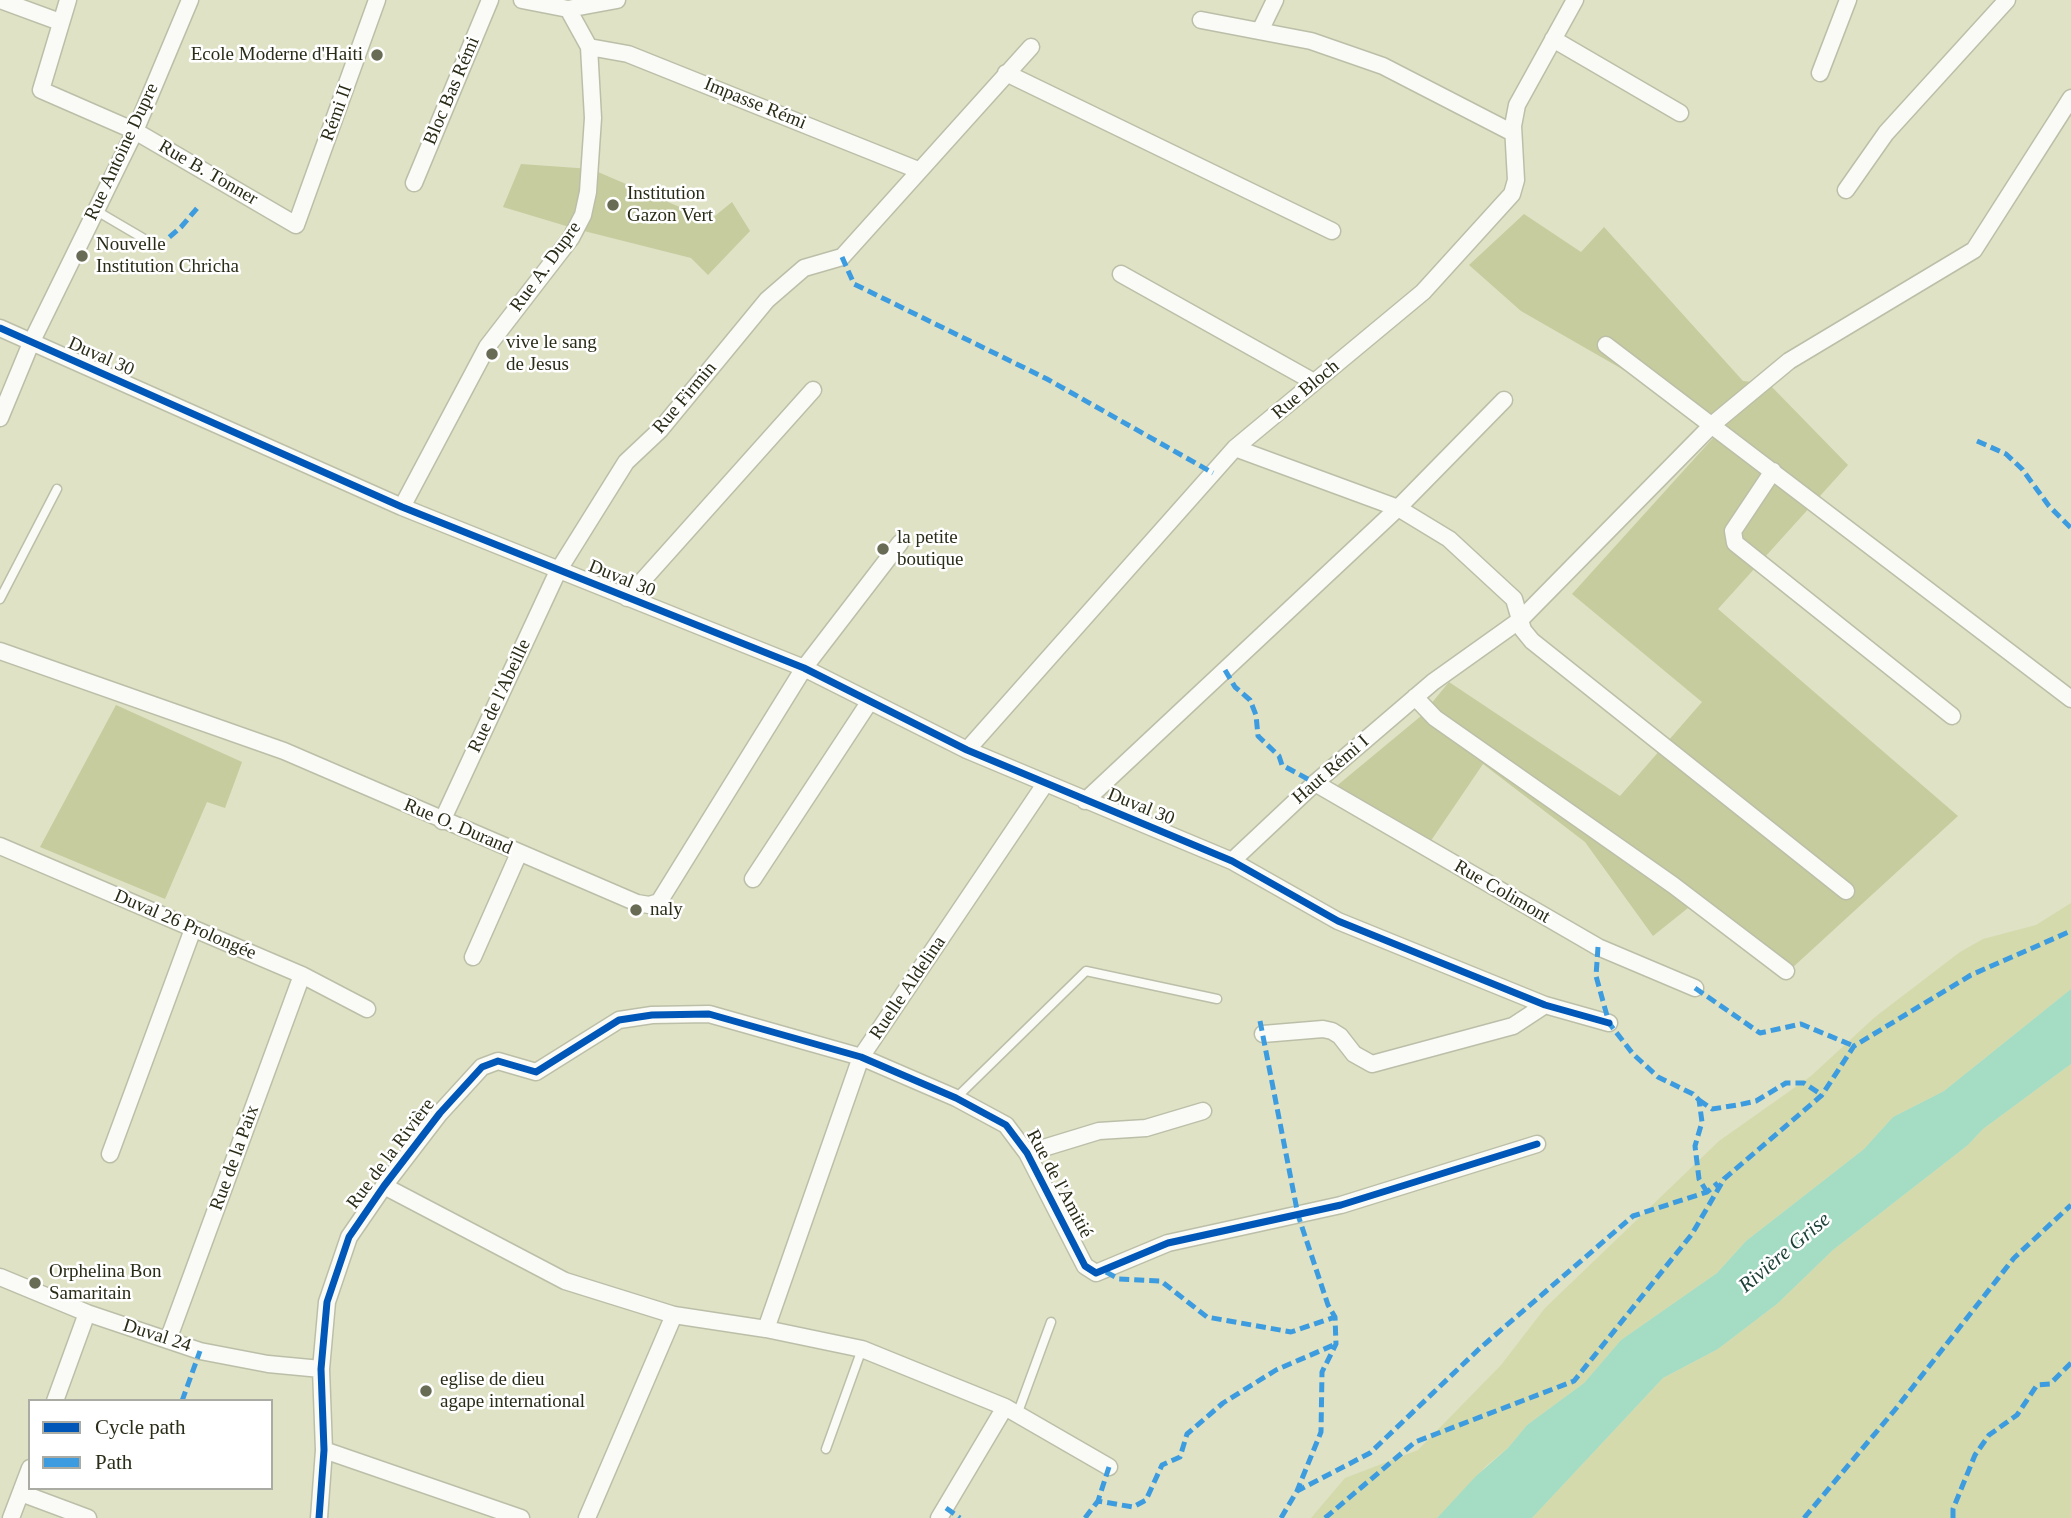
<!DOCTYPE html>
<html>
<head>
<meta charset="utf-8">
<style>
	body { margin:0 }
	#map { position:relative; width:2071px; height:1518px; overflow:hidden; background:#dfe2c5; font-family:"Times New Roman",serif }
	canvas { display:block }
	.legend { position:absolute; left:28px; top:1399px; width:245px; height:91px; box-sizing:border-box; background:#fff; border:2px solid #aaaba2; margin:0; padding:9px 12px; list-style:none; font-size:21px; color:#2a2c17 }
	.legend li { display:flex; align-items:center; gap:14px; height:35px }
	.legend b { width:35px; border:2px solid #aaaba2 }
</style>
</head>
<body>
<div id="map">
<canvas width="2071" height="1518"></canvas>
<ul class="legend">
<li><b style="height:9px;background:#0057b8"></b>Cycle path</li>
<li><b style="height:9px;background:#3d9cdf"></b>Path</li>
</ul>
</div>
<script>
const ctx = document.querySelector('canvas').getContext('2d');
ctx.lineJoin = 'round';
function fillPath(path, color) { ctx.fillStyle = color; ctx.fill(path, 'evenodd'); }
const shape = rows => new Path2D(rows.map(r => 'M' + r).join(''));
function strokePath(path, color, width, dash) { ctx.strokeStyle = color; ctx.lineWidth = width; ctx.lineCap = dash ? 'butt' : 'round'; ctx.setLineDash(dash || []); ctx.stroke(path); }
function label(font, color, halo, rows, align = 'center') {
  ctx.font = font + ' "Times New Roman",serif'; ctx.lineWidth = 5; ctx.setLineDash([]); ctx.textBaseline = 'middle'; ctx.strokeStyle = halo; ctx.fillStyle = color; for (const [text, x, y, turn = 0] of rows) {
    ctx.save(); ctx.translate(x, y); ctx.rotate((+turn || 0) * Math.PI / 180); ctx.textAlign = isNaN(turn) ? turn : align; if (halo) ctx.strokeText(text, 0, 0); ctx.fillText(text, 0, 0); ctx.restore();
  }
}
fillPath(shape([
	[2071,903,2071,989,1944,1091,1893,1117,1864,1149,1746,1241,1717,1273,1621,1340,1584,1383,1527,1425,1508,1448,1486,1466,1437,1518,1311,1518,1345,1478,1418,1450,1501,1365,1545,1308,1719,1141,1811,1076,1875,1017,1960,952,1983,939,2036,925],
	[2071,1064,2071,1518,1532,1518,1663,1378,1718,1349,1777,1304,1833,1250,1968,1145,1983,1129]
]), '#d5daac');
fillPath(shape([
	[521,164,591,169,710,220,732,202,750,231,708,275,691,258,576,229,503,207],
	[1524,214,1581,252,1604,227,1743,381,1769,384,1848,465,1718,609,1958,816,1792,968,1698,900,1653,936,1585,842,1483,764,1426,848,1333,789,1421,716,1449,682,1620,796,1702,702,1572,594,1723,427,1521,311,1469,265],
	[116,705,242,762,225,808,207,802,165,899,40,847]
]), '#c6cc9d');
fillPath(shape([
	[2071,989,2071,1064,1983,1129,1968,1145,1833,1250,1777,1304,1718,1349,1663,1378,1532,1518,1437,1518,1476,1476,1508,1448,1527,1425,1584,1383,1621,1340,1717,1273,1746,1241,1864,1149,1893,1117,1944,1091]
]), '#a5dcc4');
const lane = shape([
	[95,210,158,247],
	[0,599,57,489],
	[956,1098,1086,971,1217,999],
	[1018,1412,1051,1322],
	[826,1449,862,1349]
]);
const street = shape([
	[0,0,60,22],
	[68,0,41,90,135,131,296,225,377,0],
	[568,9,617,0],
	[1201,20,1311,41,1383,66,1513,133],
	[1260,31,1275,0],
	[1553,39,1680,113],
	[589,47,628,54,918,170],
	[1006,73,1332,231],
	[1820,73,1848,0],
	[414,183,490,0],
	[1846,190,1886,133,2007,0],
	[1121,274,1314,382],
	[0,328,402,507,804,668,967,750,1232,861,1338,921,1545,1005,1609,1023],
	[1606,345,2071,699],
	[0,418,31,343,135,131,190,0],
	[1235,448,1398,508,1449,539,1514,599,1523,630,1532,641,1846,891],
	[1773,471,1733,531,1735,543,1952,716],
	[402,507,487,347,571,238,583,215,588,192,593,118,589,47,568,9,522,0],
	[627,598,813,390],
	[0,651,284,751,637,903,649,905,659,902,804,668,900,543],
	[1415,697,1435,718,1673,885,1786,971],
	[967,750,1235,448,1423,292,1512,194,1516,180,1513,126,1517,105,1575,0],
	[1315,783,1598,947,1695,988],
	[1085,801,1398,508,1504,400],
	[442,821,558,571,626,462,660,430,767,300,804,268,842,257,1031,47],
	[0,846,302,975,367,1009],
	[1232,861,1315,783,1433,682,1520,620,1713,424,1789,361,1974,250,2071,98],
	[753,879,870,701],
	[473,957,519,853],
	[1263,1034,1323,1029,1332,1031,1340,1036,1354,1054,1372,1064,1513,1026,1545,1005],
	[1027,1153,1099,1131,1146,1128,1203,1111],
	[110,1154,193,929],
	[384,1186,565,1281,674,1315,766,1329,862,1349,1005,1407,939,1518],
	[0,1277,87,1313,200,1351,268,1364,321,1369],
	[766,1329,861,1057,1045,784],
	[168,1340,302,975],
	[55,1401,87,1313],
	[1005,1407,1109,1467],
	[324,1450,521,1518],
	[21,1493,88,1518],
	[11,1518,30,1468],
	[319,1518,324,1450,321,1369,327,1302,349,1237,384,1186,440,1113,482,1067,498,1061,536,1072,619,1020,652,1015,709,1014,861,1057,956,1098,1006,1125,1027,1153,1085,1266,1096,1273,1168,1243,1341,1205,1537,1144],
	[587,1518,674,1315]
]);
strokePath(lane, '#bcbfa8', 11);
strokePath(street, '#bcbfa8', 19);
strokePath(lane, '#fafbf6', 8);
strokePath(street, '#fafbf6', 16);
strokePath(shape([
	[158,247,181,227,199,206],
	[842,257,854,284,1047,379,1213,473],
	[1977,441,2006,454,2022,469,2049,506,2071,528],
	[1225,670,1235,687,1250,700,1256,715,1258,736,1279,756,1282,765,1315,783],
	[1598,947,1596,976,1609,1023,1633,1054,1658,1077,1693,1094,1699,1100,1702,1122,1695,1146,1699,1179,1707,1192],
	[1695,988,1760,1033,1801,1024,1854,1046],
	[1260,1021,1298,1215,1328,1305,1335,1317,1336,1344,1322,1372,1321,1432,1297,1491],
	[1699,1100,1712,1109,1738,1105,1756,1101,1786,1083,1804,1083,1822,1095],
	[1106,1272,1119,1279,1161,1281,1207,1317,1291,1332,1335,1317],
	[182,1401,200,1351],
	[1109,1467,1098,1501,1133,1507,1146,1500,1162,1465,1180,1457,1187,1434,1223,1403,1276,1370,1336,1344],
	[946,1508,960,1518],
	[1085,1518,1098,1501],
	[1281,1518,1297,1491,1370,1453,1479,1349,1633,1216,1707,1192,1718,1183],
	[1325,1518,1415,1442,1574,1381,1692,1234,1724,1179,1822,1095,1854,1046,1971,975,2071,931],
	[1804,1518,1894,1411,2014,1258,2071,1205],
	[1953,1518,1953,1509,1975,1455,1989,1435,2017,1415,2037,1385,2050,1384,2071,1363]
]), '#3d9cdf', 5, [10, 5]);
strokePath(shape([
	[0,328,402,507,804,668,967,750,1232,861,1338,921,1545,1005,1609,1023],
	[319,1518,324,1450,321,1369,327,1302,349,1237,384,1186,440,1113,482,1067,498,1061,536,1072,619,1020,652,1015,709,1014,861,1057,956,1098,1006,1125,1027,1153,1085,1266,1096,1273,1168,1243,1341,1205,1537,1144]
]), '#0057b8', 7);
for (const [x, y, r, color] of [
	[377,55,7,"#696c54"],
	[613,205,7,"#696c54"],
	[82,256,7,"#696c54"],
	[492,354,7,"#696c54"],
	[883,549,7,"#696c54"],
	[636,910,7,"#696c54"],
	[35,1283,7,"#696c54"],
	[426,1391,7,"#696c54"]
]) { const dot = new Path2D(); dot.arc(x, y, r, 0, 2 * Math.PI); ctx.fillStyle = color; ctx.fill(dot); strokePath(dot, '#fff', 2.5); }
label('19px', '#2a2c17', '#fff', [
	["Ecole Moderne d'Haiti",363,55,"right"],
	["Institution",627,194],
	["Gazon Vert",627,216],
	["Nouvelle",96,245],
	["Institution Chricha",96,267],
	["vive le sang",506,343],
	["de Jesus",506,365],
	["la petite",897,538],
	["boutique",897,560],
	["naly",650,910],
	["Orphelina Bon",49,1272],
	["Samaritain",49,1294],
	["eglise de dieu",440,1380],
	["agape international",440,1402]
], 'left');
label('19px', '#2a2c17', '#fff', [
	["Bloc Bas Rémi",452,91,-67],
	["Impasse Rémi",755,104,22],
	["Rémi II",337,113,-70],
	["Rue Antoine Dupre",122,152,-65],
	["Rue B. Tonner",208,173,30],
	["Rue A. Dupre",546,267,-54],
	["Duval 30",101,357,24],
	["Rue Bloch",1306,390,-40],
	["Rue Firmin",685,398,-50],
	["Duval 30",622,579,22],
	["Rue de l'Abeille",500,696,-65],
	["Haut Rémi I",1331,770,-41],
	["Duval 30",1141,807,22],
	["Rue O. Durand",458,827,23],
	["Rue Colimont",1502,892,30],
	["Duval 26 Prolongée",185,925,23],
	["Ruelle Aldelina",908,988,-56],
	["Rue de la Rivière",391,1154,-53],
	["Rue de la Paix",235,1158,-70],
	["Rue de l'Amitié",1059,1184,62],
	["Duval 24",157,1336,18]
]);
label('italic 21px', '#1d4138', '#fff', [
	["Rivière Grise",1785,1253,-40]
]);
</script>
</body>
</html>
